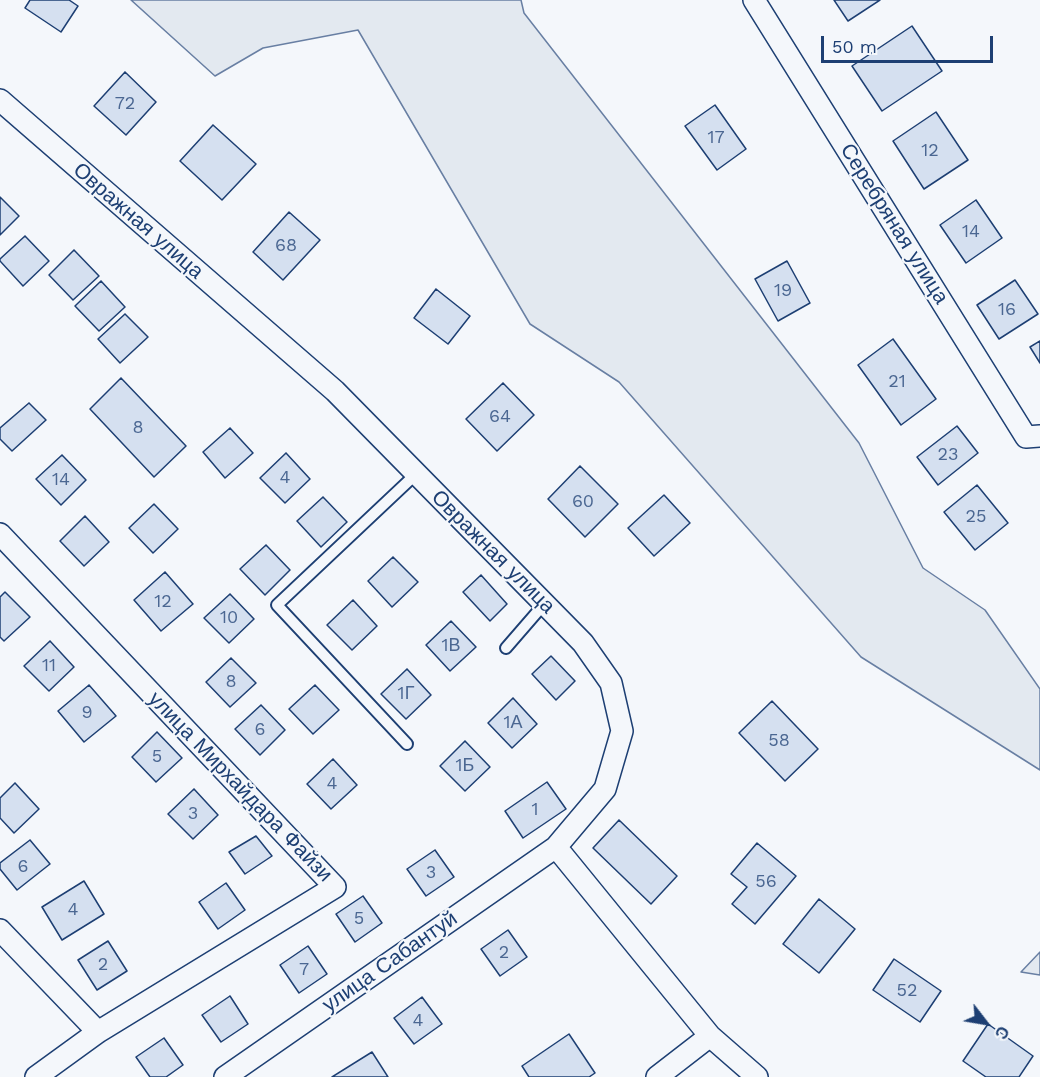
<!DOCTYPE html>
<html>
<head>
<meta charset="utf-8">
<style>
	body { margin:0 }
	#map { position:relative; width:1040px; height:1077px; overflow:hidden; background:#f4f7fb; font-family:"Work Sans",sans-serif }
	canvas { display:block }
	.north { position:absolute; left:956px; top:993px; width:60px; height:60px; -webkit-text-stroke:4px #f4f7fb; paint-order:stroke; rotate:121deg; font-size:16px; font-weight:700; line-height:24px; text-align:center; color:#1d3f73 }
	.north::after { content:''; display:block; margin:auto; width:21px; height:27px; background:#1d3f73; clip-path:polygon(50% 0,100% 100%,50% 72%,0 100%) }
	.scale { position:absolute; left:821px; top:36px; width:172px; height:27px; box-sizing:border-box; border:3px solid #1d3f73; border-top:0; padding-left:8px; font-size:18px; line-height:21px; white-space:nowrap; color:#1d3f73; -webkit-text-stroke:4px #f4f7fb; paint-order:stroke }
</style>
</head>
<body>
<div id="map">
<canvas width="1040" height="1077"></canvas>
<div class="north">С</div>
<div class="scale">50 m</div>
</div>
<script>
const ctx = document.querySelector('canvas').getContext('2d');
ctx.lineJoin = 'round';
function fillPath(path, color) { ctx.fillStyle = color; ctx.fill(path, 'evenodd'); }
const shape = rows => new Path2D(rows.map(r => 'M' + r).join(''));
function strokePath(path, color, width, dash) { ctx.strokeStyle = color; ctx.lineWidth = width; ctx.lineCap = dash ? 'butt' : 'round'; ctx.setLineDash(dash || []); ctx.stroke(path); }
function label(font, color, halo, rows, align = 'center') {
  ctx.font = font + ' "Work Sans",sans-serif'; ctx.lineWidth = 4.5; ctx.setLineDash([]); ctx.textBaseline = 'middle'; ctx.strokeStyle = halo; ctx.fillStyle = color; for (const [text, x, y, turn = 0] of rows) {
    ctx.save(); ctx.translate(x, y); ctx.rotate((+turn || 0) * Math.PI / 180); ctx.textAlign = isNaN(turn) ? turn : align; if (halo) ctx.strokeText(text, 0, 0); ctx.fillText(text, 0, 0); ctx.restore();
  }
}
const green = shape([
	[131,0,521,0,524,13,859,443,923,568,985,610,1040,689,1040,770,861,657,619,382,530,324,358,30,263,48,215,76,131,0],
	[1040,952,1040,975,1021,972,1040,952]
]);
fillPath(green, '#e3e9f0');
strokePath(green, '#687fa3', 1.5);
const building = shape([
	[30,0,69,0,78,6,61,32,25,8,30,0],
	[834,0,880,0,848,21,834,0],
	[912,26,942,71,882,111,852,66,912,26],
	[125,72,156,102,126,135,94,106,125,72],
	[715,105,746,149,717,170,685,126,715,105],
	[936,112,968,160,924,189,893,141,936,112],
	[213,125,256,164,222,200,180,161,213,125],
	[0,197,19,216,0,235,0,197],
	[976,200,1002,238,966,263,940,225,976,200],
	[289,212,320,240,283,280,253,252,289,212],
	[25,236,49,261,23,286,0,261,0,259,25,236],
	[74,250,99,276,73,300,49,275,74,250],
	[787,261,810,303,778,321,755,279,787,261],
	[1015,280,1038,314,999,339,977,305,1015,280],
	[101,281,125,307,99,331,75,306,101,281],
	[436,289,470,316,448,344,414,318,436,289],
	[125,314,148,337,120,363,98,339,125,314],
	[893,339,936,399,901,425,858,365,893,339],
	[1040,341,1040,363,1030,347,1040,341],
	[121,378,186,446,154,477,90,409,121,378],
	[503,383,534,415,497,451,466,419,503,383],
	[29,403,46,420,12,451,0,439,0,428,29,403],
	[957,426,978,453,938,485,917,457,957,426],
	[230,428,253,453,225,478,203,452,230,428],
	[286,453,310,479,285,503,260,478,286,453],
	[62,455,86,480,61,505,36,479,62,455],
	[580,466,618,504,585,537,548,499,580,466],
	[977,485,1008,523,975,550,944,512,977,485],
	[664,495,690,523,654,556,628,528,664,495],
	[323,497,347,522,321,547,297,521,323,497],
	[154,504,178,529,153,553,129,528,154,504],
	[85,516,109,542,84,566,60,541,85,516],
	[266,545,290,570,265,595,240,569,266,545],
	[393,557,418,582,392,607,368,581,393,557],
	[165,572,193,604,161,631,134,600,165,572],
	[481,575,507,604,490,621,463,592,481,575],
	[5,592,30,617,4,641,0,637,0,597,5,592],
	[230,594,254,619,229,643,204,618,230,594],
	[353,600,377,626,352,650,327,625,353,600],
	[451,621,476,647,450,671,426,645,451,621],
	[50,641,74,667,49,691,24,666,50,641],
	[551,656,575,681,556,700,532,674,551,656],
	[231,658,256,683,230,707,206,682,231,658],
	[407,669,431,695,406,719,381,694,407,669],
	[89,685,116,716,84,742,58,711,89,685],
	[315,685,339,710,313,734,289,709,315,685],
	[513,698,537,724,512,748,488,723,513,698],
	[772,701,818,749,785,781,739,733,772,701],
	[261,705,285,730,260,755,235,729,261,705],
	[157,732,182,758,156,782,132,757,157,732],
	[465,741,490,767,465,791,440,766,465,741],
	[333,759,357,785,331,809,307,784,333,759],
	[547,782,566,809,523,838,505,811,547,782],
	[15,783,39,809,14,833,0,818,0,798,15,783],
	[194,789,218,815,193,839,168,814,194,789],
	[619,820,677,876,651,904,593,848,619,820],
	[256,836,272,856,245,874,229,852,256,836],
	[30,840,50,864,17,890,0,869,0,863,30,840],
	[757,843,796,876,755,924,732,904,747,887,731,874,757,843],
	[435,850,454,877,426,896,407,869,435,850],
	[84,881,104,914,62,940,42,907,84,881],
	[226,883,245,910,218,929,199,902,226,883],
	[363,896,382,923,355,942,336,914,363,896],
	[819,899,855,929,819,973,783,944,819,899],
	[508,930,527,957,500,976,481,949,508,930],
	[108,941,127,971,97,990,78,960,108,941],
	[308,946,327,974,299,993,280,965,308,946],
	[894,959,941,991,920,1022,873,990,894,959],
	[230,996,248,1024,221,1042,202,1015,230,996],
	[422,997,442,1024,414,1044,394,1018,422,997],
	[988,1024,1033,1056,1019,1077,986,1077,963,1061,988,1024],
	[569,1034,595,1073,589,1077,529,1077,522,1066,569,1034],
	[164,1038,183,1065,166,1077,150,1077,136,1057,164,1038],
	[372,1052,388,1077,332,1077,372,1052]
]);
fillPath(building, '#d5e0f0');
strokePath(building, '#1d3f73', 1.5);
const service = shape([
	[506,648,545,603],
	[407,744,277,605,416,474]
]);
const minor = shape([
	[754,0,1026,437,1040,436],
	[0,100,335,391,583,643,611,683,622,731,605,789,556,847,710,1036,757,1077],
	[0,534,335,887,98,1032,36,1077],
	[0,930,98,1032],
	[225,1077,556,847],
	[657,1077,710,1036]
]);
strokePath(service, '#1d3f73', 14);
strokePath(minor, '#1d3f73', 24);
strokePath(service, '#f4f7fb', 10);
strokePath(minor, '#f4f7fb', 21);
label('18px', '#4b6792', null, [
	["72",125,104],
	["17",716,138],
	["12",930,151],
	["14",971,232],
	["68",286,246],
	["19",783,291],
	["16",1007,310],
	["21",897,382],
	["64",500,417],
	["8",138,428],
	["23",948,455],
	["4",285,478],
	["14",61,480],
	["60",583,502],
	["25",976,517],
	["12",163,602],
	["10",229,618],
	["1В",451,646],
	["11",49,666],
	["8",231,682],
	["1Г",406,694],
	["9",87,713],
	["1А",513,723],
	["6",260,730],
	["58",779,741],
	["5",157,757],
	["1Б",465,766],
	["4",332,784],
	["1",535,810],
	["3",193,814],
	["6",23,867],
	["3",431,873],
	["56",766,882],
	["4",73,910],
	["5",359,919],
	["2",504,953],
	["2",103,965],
	["7",304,970],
	["52",907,991],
	["4",418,1021]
]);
label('21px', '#1d3f73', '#f4f7fb', [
	["Овражная улица",138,221,41],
	["Серебряная улица",894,224,58],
	["Овражная улица",493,552,45],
	["улица Мирхайдара Файзи",240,787,46],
	["улица Сабантуй",390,962,-35]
]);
</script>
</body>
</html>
